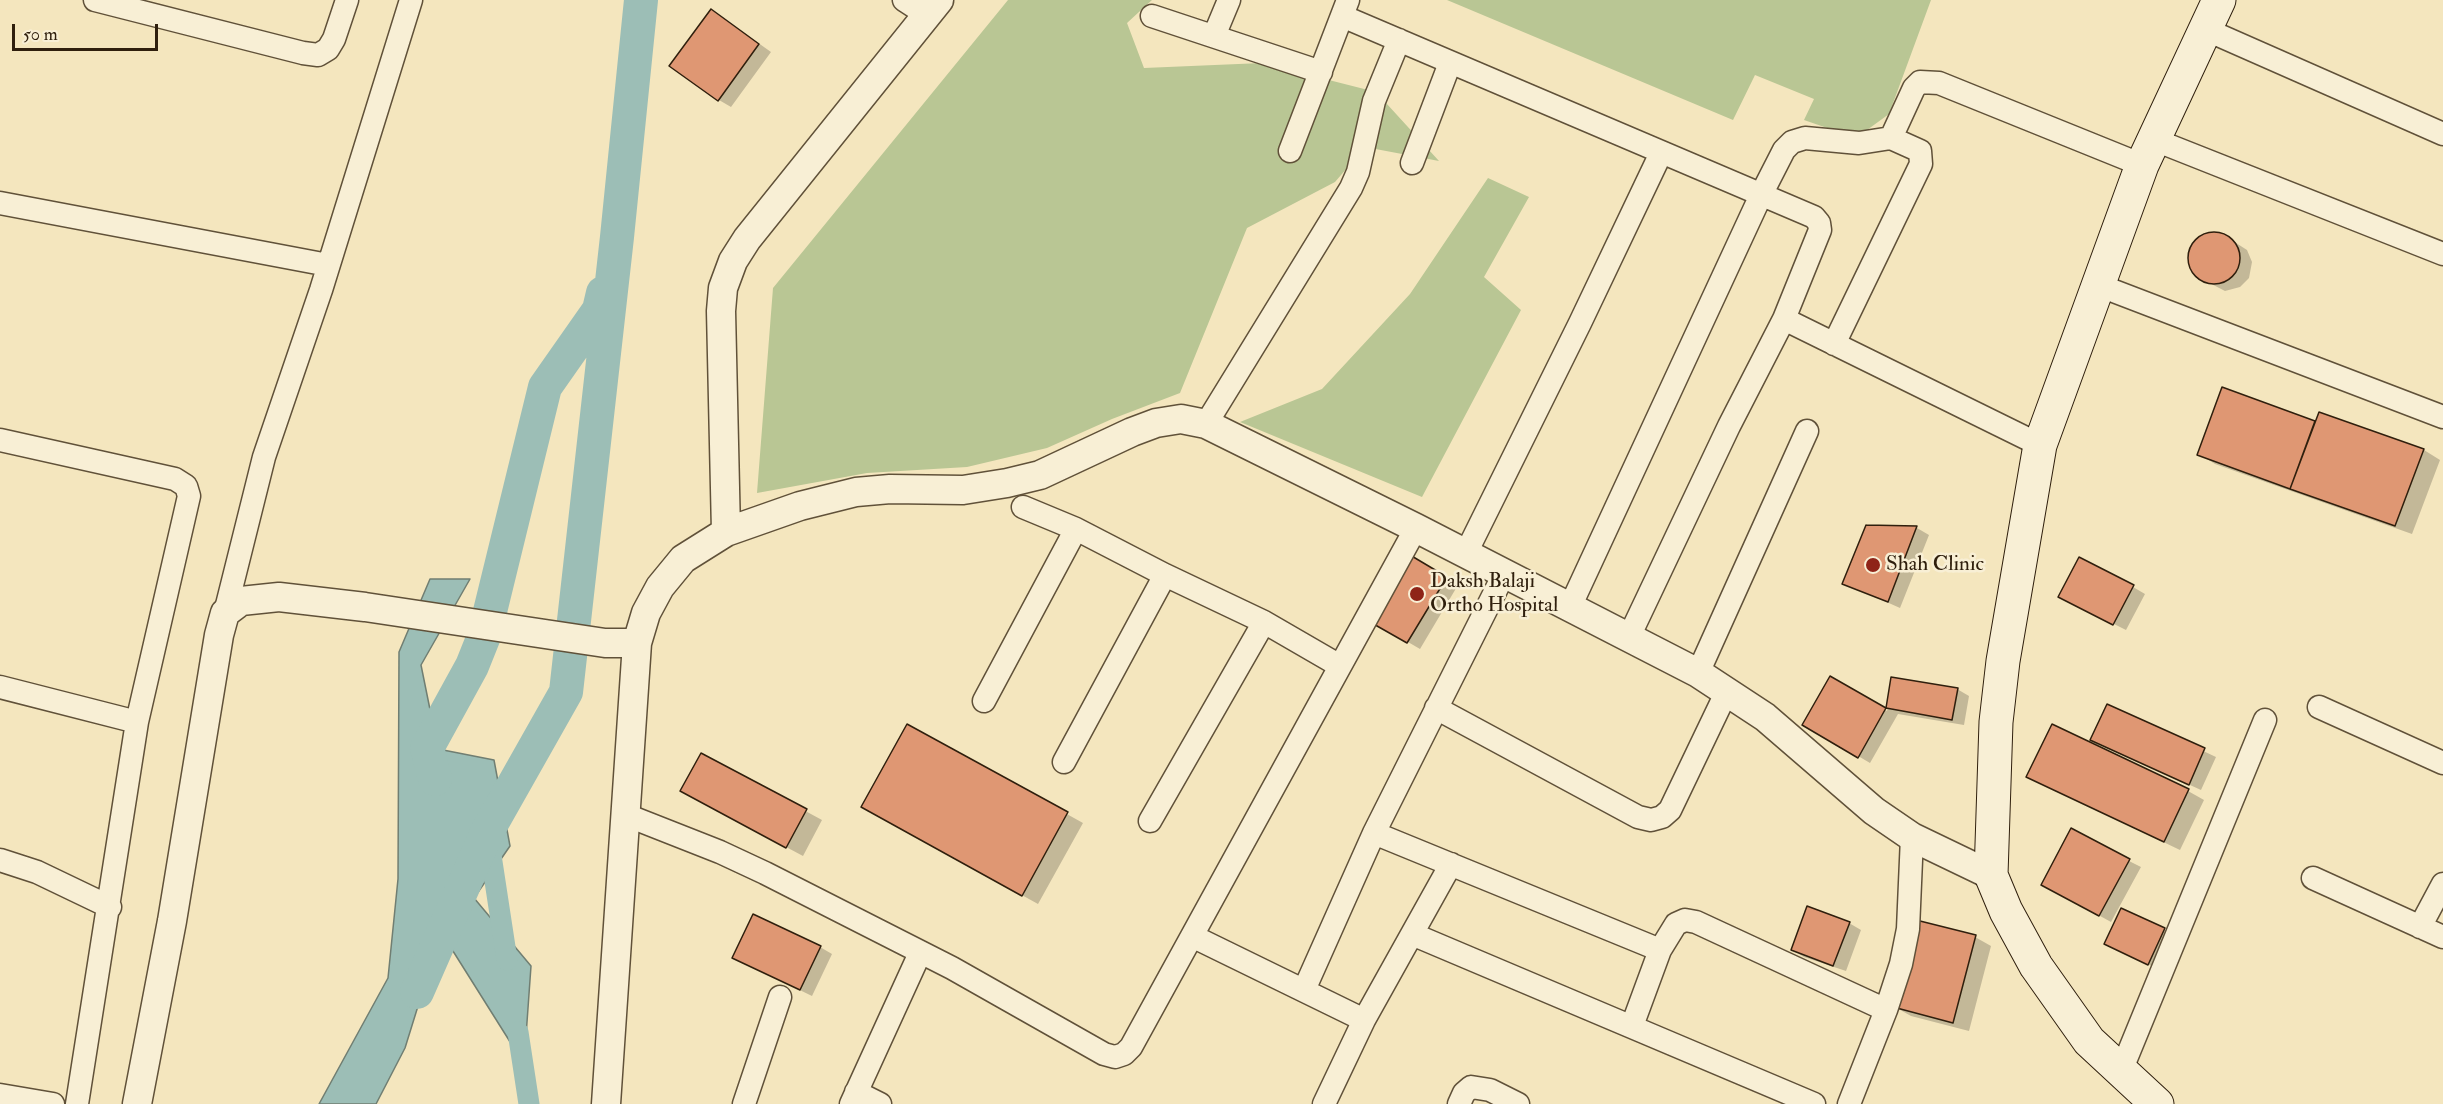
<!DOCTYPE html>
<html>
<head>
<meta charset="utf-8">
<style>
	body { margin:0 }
	#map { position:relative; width:2443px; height:1104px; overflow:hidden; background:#f4e6be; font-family:"IM FELL Double Pica",serif }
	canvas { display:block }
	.scale { position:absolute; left:12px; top:24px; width:146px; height:27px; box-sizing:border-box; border:3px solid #2f1f0d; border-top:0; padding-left:8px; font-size:18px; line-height:21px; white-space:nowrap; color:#2f1f0d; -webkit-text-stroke:4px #f8efd5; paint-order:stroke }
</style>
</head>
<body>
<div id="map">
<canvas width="2443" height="1104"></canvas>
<div class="scale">50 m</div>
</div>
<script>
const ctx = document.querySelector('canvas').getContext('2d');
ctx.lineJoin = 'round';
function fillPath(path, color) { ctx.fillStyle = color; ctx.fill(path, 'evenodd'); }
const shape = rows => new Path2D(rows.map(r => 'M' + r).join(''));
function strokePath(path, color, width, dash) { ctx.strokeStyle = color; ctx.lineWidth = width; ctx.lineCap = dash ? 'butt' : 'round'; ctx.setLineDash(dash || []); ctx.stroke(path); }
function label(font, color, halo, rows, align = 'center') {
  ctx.font = font + ' "IM FELL Double Pica",serif'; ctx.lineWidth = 5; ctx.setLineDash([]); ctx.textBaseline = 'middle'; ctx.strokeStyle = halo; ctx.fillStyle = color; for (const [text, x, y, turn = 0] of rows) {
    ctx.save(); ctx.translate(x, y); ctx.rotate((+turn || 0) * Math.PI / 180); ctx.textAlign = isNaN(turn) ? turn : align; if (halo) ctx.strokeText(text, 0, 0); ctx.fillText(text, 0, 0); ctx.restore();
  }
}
fillPath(shape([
	[1008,0,1152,0,1127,23,1144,68,1262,63,1376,92,1439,161,1365,147,1335,182,1247,228,1180,393,1112,419,1047,448,967,467,867,473,757,493,773,288],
	[1447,0,1931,0,1889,114,1856,138,1804,120,1814,99,1755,75,1733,120],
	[1488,178,1529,197,1484,277,1521,310,1422,497,1240,422,1322,389,1410,294]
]), '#b9c694');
const water = shape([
	[430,579,470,579,421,665,438,749,494,760,510,846,474,898,531,966,524,1064,441,932,405,1048,376,1104,319,1104,388,978,398,879,399,652,430,579]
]);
fillPath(water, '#9cbeb6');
strokePath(water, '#707e72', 1.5);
fillPath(shape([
	[723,18,771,52,731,107,719,100],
	[2208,233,2222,234,2247,250,2252,262,2249,278,2240,287,2225,291,2194,275,2188,257,2193,243],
	[2223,389,2316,423,2320,414,2424,450,2440,460,2412,534,2215,464,2199,454],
	[1867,526,1917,528,1929,535,1900,608,1844,583],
	[1410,557,1458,585,1420,649,1372,621],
	[2133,587,2145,594,2126,630,2072,603],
	[1831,678,1887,711,1893,679,1957,689,1969,696,1964,725,1898,714,1870,763,1804,724],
	[2107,706,2216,757,2201,790,2104,746],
	[908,726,1083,823,1038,904,879,816],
	[702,755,822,820,803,856,698,800],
	[2044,785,2188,791,2204,800,2180,850],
	[2129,861,2141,867,2111,922,2055,891],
	[1849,923,1861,930,1846,971,1804,957,1792,950],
	[2164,930,2176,937,2160,970,2106,944],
	[1975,937,1991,946,1969,1031,1911,1016,1895,1007],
	[820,947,832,954,812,996,734,958]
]), '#0003');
strokePath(shape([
	[489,842,507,960],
	[518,1032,529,1104]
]), '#9cbeb6', 21);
strokePath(shape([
	[435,779,427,748,472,666,484,636,545,387,599,310,603,293],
	[417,992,488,830,566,692,617,237,641,0]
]), '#9cbeb6', 34);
const building = shape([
	[711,9,759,44,718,101,669,66,711,9],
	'2188 258a26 26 0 1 1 52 0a26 26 0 1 1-52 0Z',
	[2222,387,2315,421,2290,489,2197,455,2222,387],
	[2319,412,2424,449,2395,526,2290,489,2319,412],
	[1866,525,1917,526,1888,602,1842,584,1866,525],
	[1410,555,1447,577,1407,643,1370,622,1410,555],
	[2079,557,2134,585,2113,625,2058,597,2079,557],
	[1830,676,1886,708,1858,758,1802,725,1830,676],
	[1891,677,1958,688,1952,720,1886,708,1891,677],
	[2107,704,2205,748,2189,785,2090,740,2107,704],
	[907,724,1068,812,1022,896,861,807,907,724],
	[2052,724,2189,789,2164,842,2026,777,2052,724],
	[701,753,807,809,786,848,680,791,701,753],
	[2071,828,2130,859,2099,916,2041,885,2071,828],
	[1807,906,1850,922,1833,966,1791,950,1807,906],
	[2121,908,2165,928,2148,965,2104,944,2121,908],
	[753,914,821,946,800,990,732,958,753,914],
	[1916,920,1976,935,1953,1023,1893,1007,1916,920]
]);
fillPath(building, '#df9773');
strokePath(building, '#2f1f0d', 1.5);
const minor = shape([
	[95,0,303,53,318,55,328,49,334,39,347,0],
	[904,0,927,15],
	[1152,16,1321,72],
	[1342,16,1814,217,1819,223,1820,230,1784,319,2040,445],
	[2207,30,2443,134],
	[1214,36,1229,0],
	[2155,140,2443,254],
	[1290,151,1348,0],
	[1412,163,1450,63],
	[0,203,328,265],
	[2098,285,2443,417],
	[1834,344,1921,164,1920,151,1891,138,1914,88,1920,82,1939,83,2142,165],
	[1206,424,1351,188,1358,172,1374,101,1399,40],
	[0,440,175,479,186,486,189,496,137,722,77,1104],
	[1023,507,1076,529,1165,575,1264,622,1340,666],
	[1466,553,1580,323,1661,153],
	[1570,607,1761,195,1784,150,1792,142,1805,138,1859,143,1891,138],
	[225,613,264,457,321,290,411,0],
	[1628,639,1729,426,1784,319],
	[1698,673,1807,431],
	[0,687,137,722],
	[984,701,1076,529],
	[2319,707,2443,763],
	[1436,708,1638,817,1651,820,1662,817,1670,810,1727,691],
	[1064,762,1165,575],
	[626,815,720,852,765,873,952,968,1104,1054,1115,1057,1124,1054,1131,1047,1416,528],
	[1150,821,1264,622],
	[1374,833,1660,950],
	[0,860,37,872,110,907],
	[2313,878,2443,937],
	[2420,927,2443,884],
	[1412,934,1814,1104],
	[1192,936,1364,1020],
	[1304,990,1374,833,1504,574],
	[1632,1026,1660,950,1676,924,1685,920,1696,922,1886,1010],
	[2121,1071,2265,720],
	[856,1092,880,1104],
	[0,1095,53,1104],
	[744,1104,780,997],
	[851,1104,920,953],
	[1324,1104,1364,1020,1451,864],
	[1459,1104,1464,1093,1471,1087,1490,1090,1518,1104],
	[1849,1104,1886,1010,1901,964,1908,929,1912,837]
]);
const tertiary = shape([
	[726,532,800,506,856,492,890,489,963,490,1007,483,1040,475,1132,432,1156,423,1181,419,1206,424,1416,528,1698,673,1765,717,1874,811,1912,837,1991,875],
	[137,1104,172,921,219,635,225,613,241,601,279,597,365,607,605,643,637,643],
	[606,1104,637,643,646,613,660,587,683,559,726,532,721,311,723,288,733,261,747,239,939,0]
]);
const secondary = shape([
	[2157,1104,2089,1041,2036,966,2006,911,1991,875,1996,722,2003,661,2040,445,2142,165,2219,0]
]);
strokePath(minor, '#605139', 25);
strokePath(tertiary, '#605139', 31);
strokePath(secondary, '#2f1f0d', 35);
strokePath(minor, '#f8efd5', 22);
strokePath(tertiary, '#f8efd5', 28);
strokePath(secondary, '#f8efd5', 33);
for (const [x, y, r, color] of [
	[1873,565,8,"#8f2418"],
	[1417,594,8,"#8f2418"]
]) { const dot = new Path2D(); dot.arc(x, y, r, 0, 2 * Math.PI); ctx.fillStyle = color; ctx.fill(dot); strokePath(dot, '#f8efd5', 2); }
label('21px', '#2f1f0d', '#f8efd5', [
	["Shah Clinic",1886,565],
	["Daksh Balaji",1430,582],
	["Ortho Hospital",1430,606]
], 'left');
</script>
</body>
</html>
